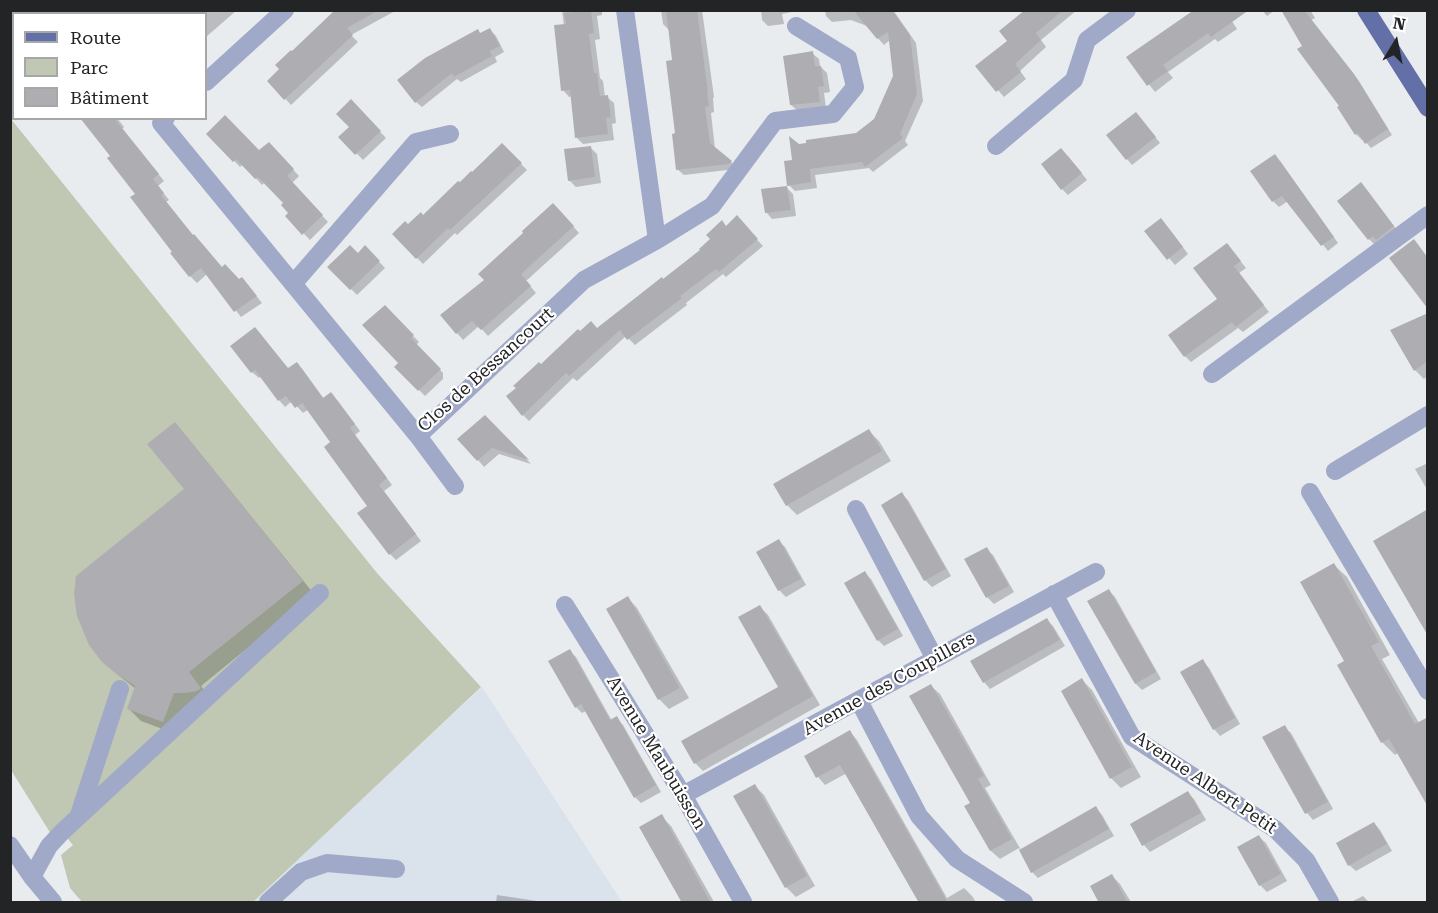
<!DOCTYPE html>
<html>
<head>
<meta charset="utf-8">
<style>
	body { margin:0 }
	#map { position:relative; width:1438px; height:913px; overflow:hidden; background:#e9ecef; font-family:"Roboto Serif",serif }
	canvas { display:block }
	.frame { position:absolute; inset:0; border:12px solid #232425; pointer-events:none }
	.legend { position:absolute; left:12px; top:12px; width:195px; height:108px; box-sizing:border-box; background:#fff; border:2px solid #a7a7a8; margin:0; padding:8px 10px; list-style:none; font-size:18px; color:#232425 }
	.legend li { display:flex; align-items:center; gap:12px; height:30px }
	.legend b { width:30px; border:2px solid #a7a7a8 }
	.north { position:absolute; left:1366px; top:12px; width:60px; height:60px; -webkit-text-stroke:4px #fff; paint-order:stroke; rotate:10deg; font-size:16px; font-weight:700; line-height:24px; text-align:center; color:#232425 }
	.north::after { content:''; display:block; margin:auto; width:21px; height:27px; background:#232425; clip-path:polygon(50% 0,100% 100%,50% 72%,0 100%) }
</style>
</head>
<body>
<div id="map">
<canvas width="1438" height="913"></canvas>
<div class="frame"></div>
<ul class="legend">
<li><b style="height:8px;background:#6270a7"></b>Route</li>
<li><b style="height:16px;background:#c0c7b3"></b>Parc</li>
<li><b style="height:16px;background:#aeaeb2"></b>Bâtiment</li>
</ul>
<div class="north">N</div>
</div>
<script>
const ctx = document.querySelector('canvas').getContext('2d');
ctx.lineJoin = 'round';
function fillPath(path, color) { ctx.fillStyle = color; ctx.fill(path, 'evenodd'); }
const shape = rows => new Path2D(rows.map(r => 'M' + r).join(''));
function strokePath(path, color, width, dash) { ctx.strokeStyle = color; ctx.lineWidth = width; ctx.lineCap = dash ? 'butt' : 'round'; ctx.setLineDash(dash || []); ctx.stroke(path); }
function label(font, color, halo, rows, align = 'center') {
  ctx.font = font + ' "Roboto Serif",serif'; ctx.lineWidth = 4.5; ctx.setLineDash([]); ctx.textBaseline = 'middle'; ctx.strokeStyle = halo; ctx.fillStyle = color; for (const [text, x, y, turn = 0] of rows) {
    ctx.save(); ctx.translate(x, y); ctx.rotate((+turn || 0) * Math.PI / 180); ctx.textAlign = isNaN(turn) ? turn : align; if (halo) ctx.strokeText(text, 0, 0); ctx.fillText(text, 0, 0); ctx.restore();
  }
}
fillPath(shape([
	[482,687,622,902,252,902]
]), '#dae3ec');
fillPath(shape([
	[11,119,377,573,481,687,253,902,82,902,70,888,61,855,73,845,62,832,51,834,11,770]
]), '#c0c7b3');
fillPath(shape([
	[144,10,179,10,182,14,147,14],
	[190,10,237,10,206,37,206,14,186,14],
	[338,10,397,10,351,35,358,42,291,105,269,81],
	[562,10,602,10,602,15,597,16,600,39,595,40,600,78,603,81,605,97,607,97,614,103,616,123,612,124,614,140,583,144,577,138,572,96,569,97,563,90,564,26],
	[661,10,702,10,714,97,713,98,714,112,711,113,715,149,731,162,737,168,736,169,684,175,677,169,674,61,670,31,663,24],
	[761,10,801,10,782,14,784,24,768,26,762,20],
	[825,10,893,10,916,43,923,101,905,141,908,145,873,172,869,168,815,175,817,188,795,191,789,185,794,162,799,146,856,134,875,119,894,76,890,40,884,45,867,26,851,20,832,22,826,16],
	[1027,10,1077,10,1041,40,1046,47,1020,71,1026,79,1004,97,977,66,1009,41],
	[1225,10,1237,29,1218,42,1215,39,1168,72,1173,78,1155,92,1128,58],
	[1262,10,1275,10,1267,16],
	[1282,10,1310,10,1315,18,1311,20,1359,81,1392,135,1371,148,1363,139,1362,140,1356,134,1339,107,1341,106],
	[14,20,14,39,10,35,10,23],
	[490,30,496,36,504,52,495,57,497,62,461,82,457,79,422,107,416,102,481,34],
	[812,53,819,59,820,66,827,73,830,92,824,93,826,108,798,111,791,105],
	[351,101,386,138,363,160,341,137,351,127],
	[82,118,117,118,124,127,122,129,164,181,158,186,169,200,166,202,193,237,222,269,239,281,242,278,262,303,241,317,207,274,197,283,190,276,172,253,174,252,112,156],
	[1141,119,1160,143,1132,165,1127,159],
	[208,134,259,152,275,150,299,176,292,183,328,222,310,240,287,216,290,213,285,203,265,182,262,185,243,164,240,167],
	[502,145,527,170,457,235,455,233,423,264,394,234,423,217],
	[591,148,597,154,601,183,576,187,569,180],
	[1068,156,1087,180,1068,195,1062,189],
	[1280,161,1338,243,1328,251,1288,201,1279,207,1273,201,1253,172],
	[787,188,793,194,796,216,772,219,766,212],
	[1367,190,1399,233,1375,245,1369,239],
	[560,211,579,233,526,281,536,293,488,336,479,326,463,340,457,333,486,281],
	[1167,226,1188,254,1175,265,1146,231],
	[727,227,746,228,763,246,726,277,723,274,686,303,687,305,635,345,626,336,577,381,573,378,529,421,523,415,541,366,580,333,597,330,664,281],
	[365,247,385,268,357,295,329,267,358,255],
	[1233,252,1246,268,1239,273,1269,312,1243,332,1238,328,1191,362,1185,356,1219,300],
	[385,307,419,342,416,345,443,373,443,379,425,396,396,367,400,363],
	[1428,315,1428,376,1424,379,1415,370],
	[255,329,288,369,297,364,303,370,324,399,337,400,360,431,355,435,392,485,384,491,421,541,396,560,390,554,369,506,333,442,309,409,303,413,292,401,285,407,279,400,261,376,259,378,252,372],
	[485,417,531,464,499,454,484,467,478,460,459,439],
	[175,424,187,437,314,594,201,686,213,701,176,734,141,721,128,708,136,689,117,674,104,661,186,489],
	[869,431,879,441,891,461,797,515,787,505],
	[1428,463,1428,491,1415,469],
	[902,494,908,500,951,576,932,587,925,580,883,505],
	[779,541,785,547,806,585,786,597,779,590],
	[986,549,993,555,1014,592,994,604,987,597,966,560],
	[1334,565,1347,577,1390,655,1382,659,1419,723,1398,753,1395,755,1382,742,1346,661],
	[865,573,871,579,903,636,884,646,878,640],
	[1109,591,1115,597,1161,679,1142,690,1136,684,1090,601],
	[628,598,637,608,689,698,669,709,659,699],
	[760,607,768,615,820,705,703,771,695,763,780,688],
	[1047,620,1053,626,1065,646,990,689,984,682],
	[570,651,576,657,612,721,616,718,623,725,661,792,641,803,635,797,586,711,582,713,576,707],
	[1203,661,1209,668,1240,724,1220,736,1214,729],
	[1082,680,1092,690,1141,777,1121,788,1112,779,1063,691],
	[931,686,940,694,991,785,985,788,1021,850,1096,808,1102,815,1114,836,1038,878,1032,872,1019,848,1000,859,991,851,966,807,972,804],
	[1284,727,1291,733,1333,809,1313,820,1307,813,1264,738],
	[850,732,857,740,947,898,964,888,972,896,976,902,921,902,847,773,825,785,818,777,806,757],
	[755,786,764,795,815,886,796,897,786,887],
	[1188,793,1194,799,1206,820,1150,852,1144,845,1132,825],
	[661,816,671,826,714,902,683,902],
	[1374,823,1380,830,1392,851,1356,871,1349,865],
	[1259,837,1266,843,1287,881,1267,892,1260,885,1239,848],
	[1112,876,1120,884,1131,902,1101,902],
	[497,895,544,902,496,902],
	[1363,896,1369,902,1351,902]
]), '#0003');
fillPath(shape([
	[335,10,379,10,347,28,353,35,284,100,267,81,279,69,275,65,291,50,292,51],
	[573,10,591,10,594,33,589,34,594,73,597,73,600,96,608,95,611,117,606,118,608,134,575,138,570,90,561,91,554,25,566,24,564,13,573,12],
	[666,10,697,10,708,92,707,92,709,106,705,107,710,143,732,161,729,164,676,170,672,134,675,133,666,61,672,60],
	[853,10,892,10,910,35,917,94,900,134,903,138,865,167,862,162,810,169,811,182,787,186,784,161,792,160,789,136,799,144,806,143,806,140,856,133,874,119,893,76,888,32,877,39],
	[1025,10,1063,10,1036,33,1041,40,1015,64,1021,72,996,92,975,66,1007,41,999,31],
	[1194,10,1249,10,1211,37,1208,33,1163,65,1168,71,1147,86,1126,57],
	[1281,10,1304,10,1354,74,1388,129,1365,144,1358,133,1355,135,1337,107,1339,106,1297,49,1302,46],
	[490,28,500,46,490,51,492,56,454,77,452,73,415,103,397,80,425,58,478,29,480,33],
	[813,51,815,66,821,66,824,86,818,87,820,102,790,105,783,56],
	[351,99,381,131,355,155,338,137,349,127,336,114],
	[1136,112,1156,137,1126,160,1106,135],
	[225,115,259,150,269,142,294,169,287,176,323,215,302,235,285,216,288,213,281,205,283,203,258,177,255,179,236,159,233,162,206,134],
	[80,118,114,118,159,174,153,179,164,193,161,195,193,235,194,234,222,267,225,264,239,279,242,277,257,296,234,312,201,268,189,277,170,253,172,252,130,197,135,194,107,158,110,156],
	[502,143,522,163,450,230,448,228,416,259,392,234,405,221,408,224,421,212,423,215,458,181,460,182,471,171,472,172],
	[591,146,595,177,568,181,564,149],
	[1061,148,1082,173,1061,190,1041,164],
	[1275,154,1334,237,1321,246,1282,196,1272,202,1250,171],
	[1361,182,1394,226,1376,240,1373,236,1368,240,1337,201],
	[787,186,791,210,765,213,761,189],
	[553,203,574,226,521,274,531,286,481,330,472,321,456,334,440,315,484,280,478,274,523,233,522,231],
	[737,215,758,239,719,272,716,269,680,296,682,298,627,340,620,330,569,376,566,373,522,416,506,396,516,388,513,386,539,362,541,364,578,329,580,331,591,321,597,328,662,277,663,279,700,250,699,249,710,239,706,235,722,220,726,226],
	[1161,218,1183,247,1167,260,1144,231],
	[1414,239,1428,258,1428,309,1389,258],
	[1227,243,1241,261,1234,266,1264,305,1236,327,1232,322,1184,357,1168,335,1217,299,1193,268],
	[350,245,358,253,365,245,380,261,350,290,327,267],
	[385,305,414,335,411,338,441,369,418,391,394,367,398,363,362,325],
	[1428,313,1428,361,1414,371,1390,330],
	[255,327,288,368,297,362,323,398,331,392,355,424,350,428,387,478,379,485,416,534,389,555,357,513,367,506,324,447,330,442,302,403,295,408,286,396,278,401,255,370,251,373,230,346],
	[485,415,529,460,492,448,477,461,457,439],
	[175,422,303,581,189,672,201,688,197,691,186,693,174,693,163,722,127,709,135,686,114,672,102,662,89,645,77,616,74,594,76,576,184,489,147,444],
	[869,429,882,451,786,506,773,484],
	[902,492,946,569,924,581,881,505],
	[1428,509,1428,636,1373,541],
	[779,539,801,579,778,591,756,552],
	[987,547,1009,586,986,598,964,559],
	[1334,563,1379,642,1371,646,1415,724,1428,717,1428,807,1389,739,1381,743,1337,665,1344,661,1300,582],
	[865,571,898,629,877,641,844,583],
	[1109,589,1156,672,1135,684,1087,601],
	[628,596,680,688,658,700,606,609],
	[760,605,813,696,694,764,681,741,778,687,738,617],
	[1047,618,1060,640,983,683,970,661],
	[570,649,610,720,617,716,656,785,634,798,581,704,575,708,548,661],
	[1203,659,1235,718,1213,730,1180,672],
	[1082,678,1132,767,1110,779,1061,691],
	[931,684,984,776,978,779,1012,839,990,851,964,806,970,803,909,696],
	[1285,725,1328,802,1305,814,1262,737],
	[850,730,862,752,948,903,919,903,840,765,816,778,804,756],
	[755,784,807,876,785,888,733,796],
	[1188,791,1201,813,1142,846,1130,824],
	[1096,806,1109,829,1031,873,1019,850],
	[662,814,711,903,682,903,639,827],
	[1374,822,1387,844,1348,866,1336,843],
	[1259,835,1281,874,1259,886,1237,847],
	[1112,874,1128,903,1099,903,1090,886]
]), '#aeaeb2');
strokePath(shape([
	[66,10,69,14],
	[206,82,285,10],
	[166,118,161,123,418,436,584,280,657,240,625,10],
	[996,146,1074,80,1087,40,1127,10],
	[657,240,712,206,775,121,833,114,855,87,848,58,796,26],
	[293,284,416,142,450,134],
	[1212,374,1428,215],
	[418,436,455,486],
	[1335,471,1428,415],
	[1310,492,1428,691],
	[856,509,935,659],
	[1054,594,1132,737,1275,829,1306,860,1330,902],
	[565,605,683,795,743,902],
	[859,701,919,816,957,859,1024,902],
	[683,795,1096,572],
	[79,815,120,689],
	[10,845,32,877,53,902],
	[32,877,49,846,62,832,320,593],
	[268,902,301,872,327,863,396,869]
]), '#a0a9c8', 18);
strokePath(shape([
	[1366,10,1428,108]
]), '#6270a7', 18);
label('18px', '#232425', '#fff', [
	["Clos de Bessancourt",486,370,-42],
	["Avenue des Coupillers",889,684,-29],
	["Avenue Maubuisson",656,753,59],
	["Avenue Albert Petit",1205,783,34]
]);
</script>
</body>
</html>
